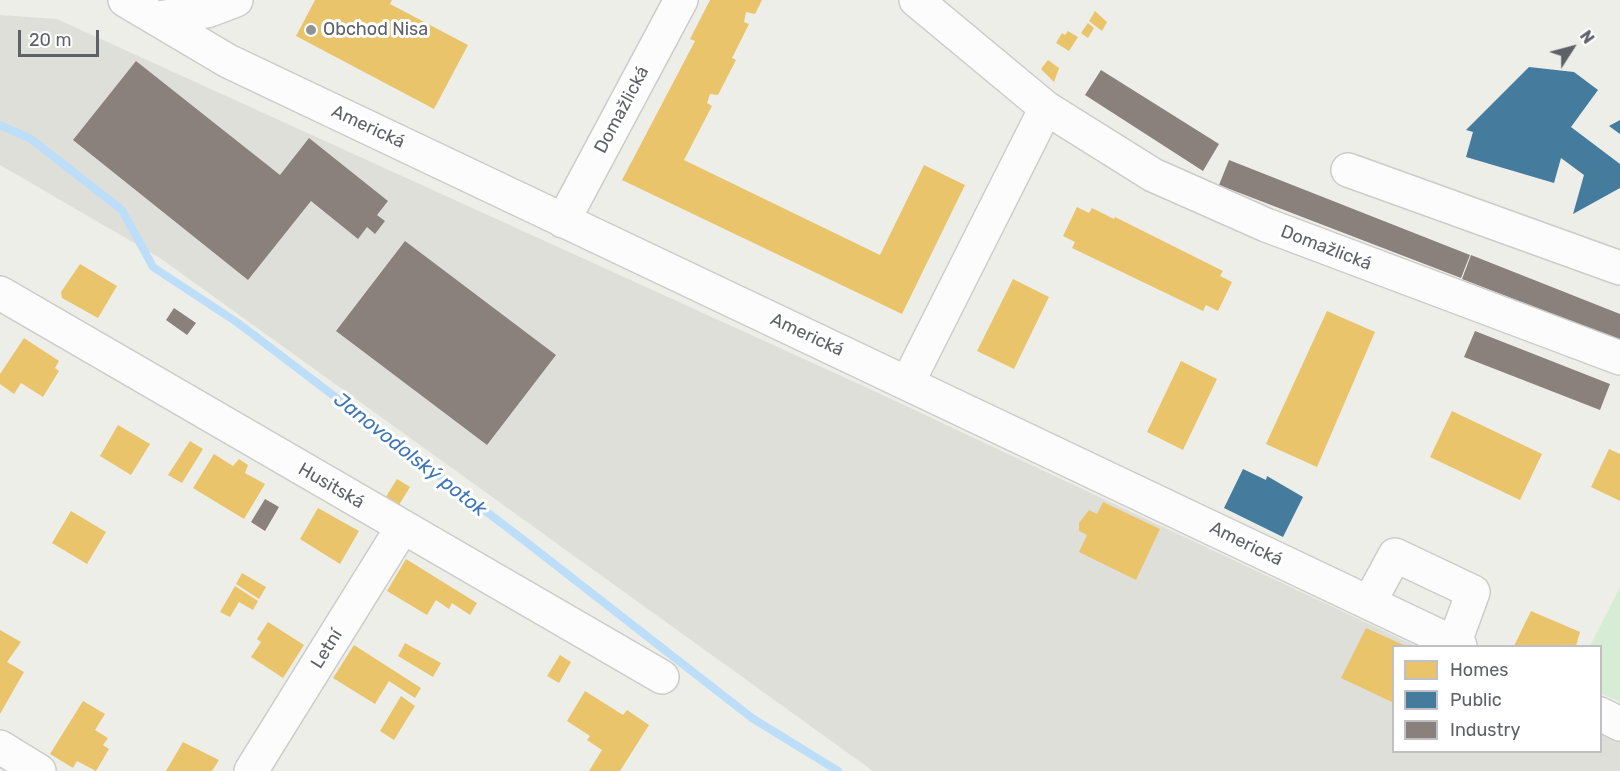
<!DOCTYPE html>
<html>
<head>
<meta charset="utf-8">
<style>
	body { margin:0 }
	#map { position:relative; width:1620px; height:771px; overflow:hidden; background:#eeeee9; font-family:Rubik,sans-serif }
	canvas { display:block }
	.legend { position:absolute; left:1392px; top:645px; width:210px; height:108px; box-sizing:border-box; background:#fff; border:2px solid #bfc0c3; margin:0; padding:8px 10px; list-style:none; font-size:18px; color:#5e6268 }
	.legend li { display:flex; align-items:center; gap:12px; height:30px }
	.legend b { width:30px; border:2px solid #bfc0c3 }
	.north { position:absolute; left:1542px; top:18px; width:60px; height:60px; -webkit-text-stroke:4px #fff; paint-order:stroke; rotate:54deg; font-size:16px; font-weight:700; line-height:24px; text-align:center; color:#5e6268 }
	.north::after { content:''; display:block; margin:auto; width:21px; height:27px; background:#5e6268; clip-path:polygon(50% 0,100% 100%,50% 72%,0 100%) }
	.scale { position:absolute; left:18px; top:30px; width:81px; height:27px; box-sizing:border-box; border:3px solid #5e6268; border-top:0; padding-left:8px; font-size:18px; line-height:21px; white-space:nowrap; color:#5e6268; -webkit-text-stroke:4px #fff; paint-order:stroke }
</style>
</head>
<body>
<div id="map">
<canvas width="1620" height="771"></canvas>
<ul class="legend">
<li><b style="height:16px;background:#e9c46a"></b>Homes</li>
<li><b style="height:16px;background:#457b9d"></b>Public</li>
<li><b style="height:16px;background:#8a817c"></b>Industry</li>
</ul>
<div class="north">N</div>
<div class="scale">20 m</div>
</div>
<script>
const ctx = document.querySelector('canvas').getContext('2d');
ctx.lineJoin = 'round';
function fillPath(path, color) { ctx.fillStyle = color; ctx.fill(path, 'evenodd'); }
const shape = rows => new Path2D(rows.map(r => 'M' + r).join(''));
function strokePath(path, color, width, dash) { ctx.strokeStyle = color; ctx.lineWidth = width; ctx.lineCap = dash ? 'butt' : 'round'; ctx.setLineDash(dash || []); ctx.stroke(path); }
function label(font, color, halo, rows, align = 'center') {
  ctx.font = font + ' Rubik,sans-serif'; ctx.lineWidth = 6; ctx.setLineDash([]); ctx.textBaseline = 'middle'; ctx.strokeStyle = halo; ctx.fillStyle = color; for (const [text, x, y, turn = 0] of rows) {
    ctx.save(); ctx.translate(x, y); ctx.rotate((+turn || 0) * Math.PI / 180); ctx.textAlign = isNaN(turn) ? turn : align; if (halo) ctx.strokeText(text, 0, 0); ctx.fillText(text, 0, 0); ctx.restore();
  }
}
fillPath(shape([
	[0,15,57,19,870,389,1416,646,1394,646,1394,752,1600,752,1601,733,1620,742,1620,771,873,771,160,258,0,165]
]), '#dfdfda');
fillPath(shape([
	[1620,587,1620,702,1601,693,1600,646,1590,646]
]), '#d6ecd4');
fillPath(shape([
	[315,0,392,0,390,4,468,45,434,109,296,36],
	[710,0,762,0,755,14,746,12,744,22,749,24,732,58,736,60,718,95,710,94,707,103,712,106,684,160,880,255,924,165,965,185,902,314,622,180,695,41,690,39],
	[1095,11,1107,22,1102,31,1089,21],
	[1088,23,1094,28,1088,38,1081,33],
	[1068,31,1078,37,1069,51,1056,43,1062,33,1065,35],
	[1048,60,1059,68,1054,82,1041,69],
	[1077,207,1089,213,1092,208,1114,219,1115,217,1223,271,1220,276,1232,282,1218,311,1206,305,1203,311,1072,248,1075,242,1063,236],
	[80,264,117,286,98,318,62,298,61,292],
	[1013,279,1049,297,1014,369,977,351],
	[1327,311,1375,332,1317,467,1266,444],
	[24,338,59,361,55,368,59,371,43,397,21,383,14,394,0,384,0,374],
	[1181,361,1217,379,1183,450,1147,432],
	[1452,411,1542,454,1520,500,1430,457],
	[118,425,150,444,131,475,100,456],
	[190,441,203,449,182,483,168,475],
	[1609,449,1620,454,1620,501,1591,487],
	[214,454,233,466,239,459,248,465,245,473,265,484,244,519,193,488],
	[397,479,410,487,397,508,384,500],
	[1103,502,1160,529,1136,580,1079,552,1087,535,1079,531,1079,523,1089,510,1097,514],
	[318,508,359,531,340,564,300,539],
	[71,511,106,532,87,564,52,543],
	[406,559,477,603,470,615,452,603,449,609,436,600,427,615,387,591],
	[242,573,266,587,259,599,236,584],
	[235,586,258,601,253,610,239,602,230,617,220,612],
	[1531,611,1580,632,1576,646,1514,646],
	[268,622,304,645,283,678,251,657,261,642,257,639],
	[1366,628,1406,646,1394,646,1394,703,1341,678],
	[0,630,21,642,7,662,24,672,0,714],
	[405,643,441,663,433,677,398,656],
	[354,645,421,688,415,698,389,681,375,704,333,678],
	[560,655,571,662,559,683,547,676],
	[585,691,623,715,627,710,649,725,620,771,589,771,602,750,587,740,590,736,567,721],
	[401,696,415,706,394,740,380,731],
	[83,701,105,714,95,730,108,738,103,745,109,749,96,771,77,761,73,768,50,754],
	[183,742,219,760,212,771,166,771]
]), '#e9c46a');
fillPath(shape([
	[1529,67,1574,72,1598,90,1571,127,1620,164,1620,188,1573,214,1584,175,1561,158,1554,183,1466,157,1473,132,1466,130],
	[1620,120,1620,134,1609,126],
	[1243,469,1266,480,1267,476,1303,497,1283,537,1224,508]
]), '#457b9d');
fillPath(shape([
	[136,61,280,175,309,138,388,201,377,215,385,221,375,234,367,227,358,239,311,201,248,280,73,140],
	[1101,70,1219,144,1203,171,1085,95],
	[1229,160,1470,255,1461,278,1219,185],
	[405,241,556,355,487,445,336,331],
	[1471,255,1620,314,1620,340,1462,279],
	[174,308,196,323,187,335,166,320],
	[1475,331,1610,384,1600,410,1464,357],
	[265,499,279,507,265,531,251,522]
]), '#8a817c');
strokePath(shape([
	[0,125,31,139,122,210,153,267,238,323,521,538,752,718,838,771]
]), '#bddef8', 8);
const minor = shape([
	[125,0,228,61,1460,646],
	[916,0,1046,108,1153,175,1266,225,1620,358],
	[158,18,207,11,236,0],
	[1348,170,1620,268],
	[563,221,681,0],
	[0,293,662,677],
	[908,382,1046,108],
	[1369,603,1395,555,1473,592,1454,644],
	[1600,714,1620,724],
	[0,747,39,771],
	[251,771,402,528]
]);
strokePath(minor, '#cbcccb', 36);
strokePath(minor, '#fcfcfc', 33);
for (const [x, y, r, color] of [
	[311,30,6,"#909395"]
]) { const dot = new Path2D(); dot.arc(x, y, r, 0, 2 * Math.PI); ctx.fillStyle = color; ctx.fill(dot); strokePath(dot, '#fff', 2); }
label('18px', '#5e6268', '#fff', [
	["Obchod Nisa",323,30]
], 'left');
label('18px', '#5e6268', '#fff', [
	["Domažlická",622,110,-62],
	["Americká",368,127,25],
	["Domažlická",1326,248,21],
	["Americká",807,335,25],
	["Husitská",331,486,30],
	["Americká",1246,544,26],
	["Letní",327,649,-58]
]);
label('italic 20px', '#3d77b9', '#fff', [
	["Janovodolský potok",410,455,38]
]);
</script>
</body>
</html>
